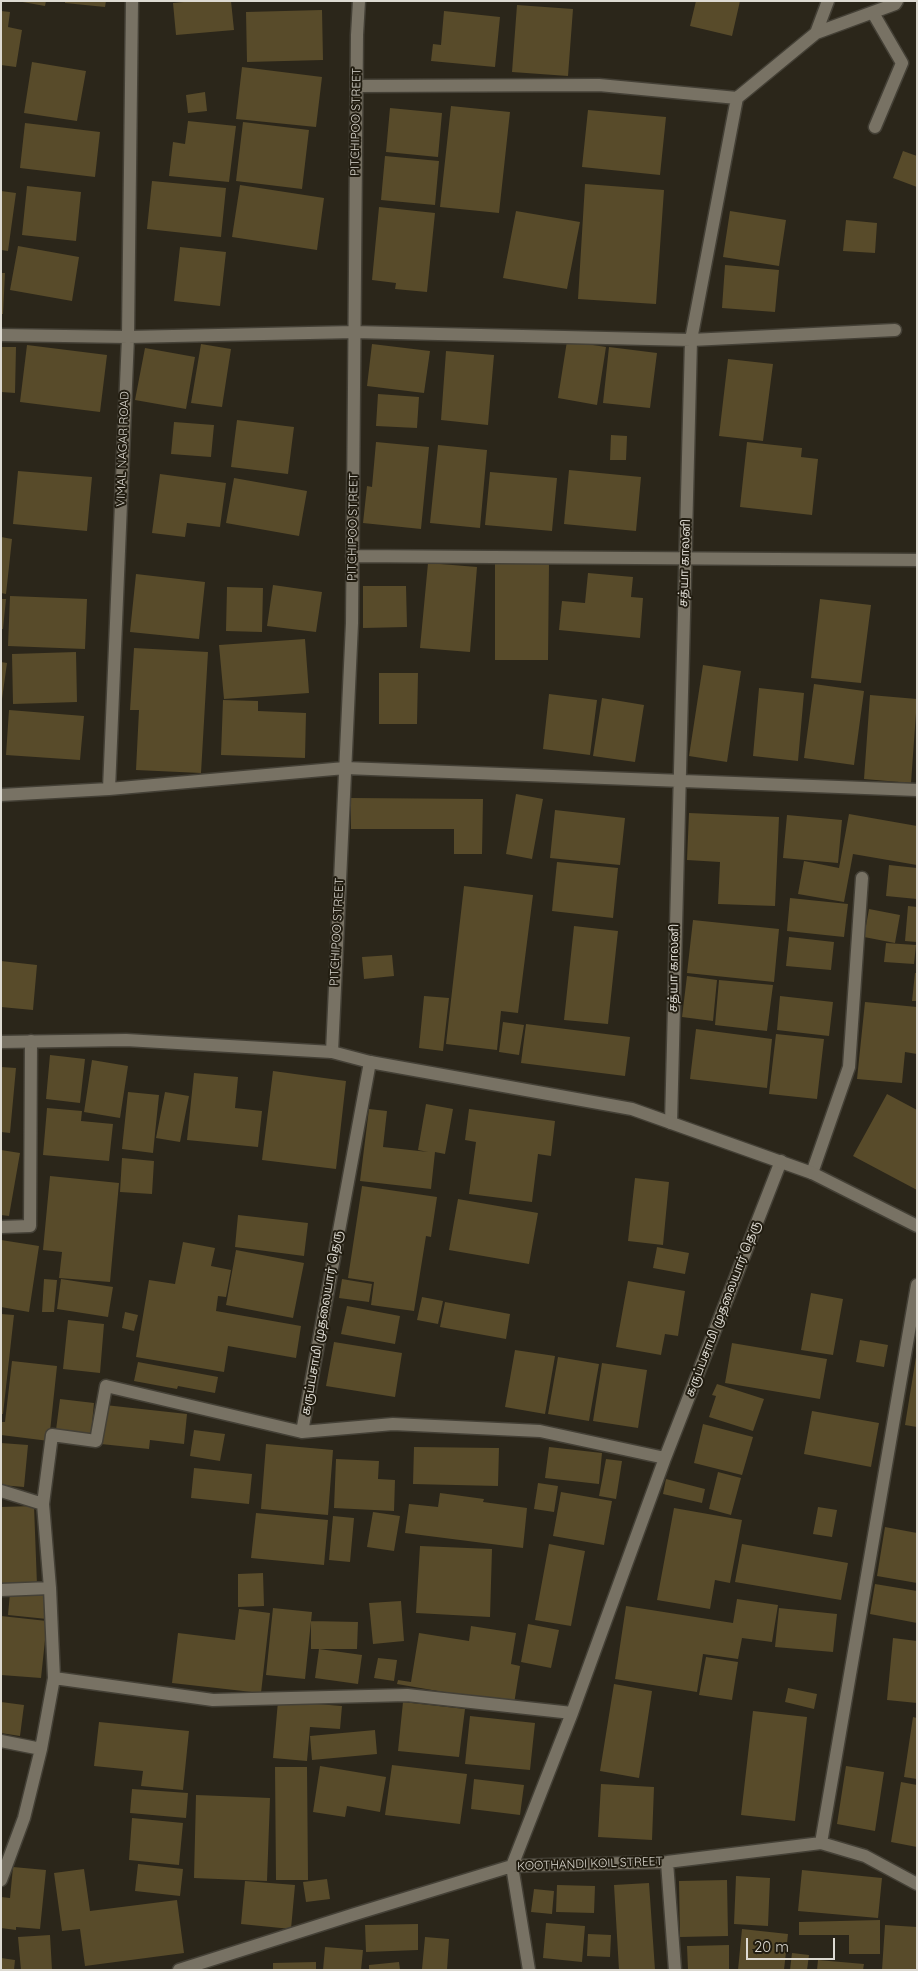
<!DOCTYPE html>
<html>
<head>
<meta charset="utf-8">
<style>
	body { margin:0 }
	#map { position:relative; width:918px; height:1971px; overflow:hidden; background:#2b261a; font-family:Quicksand,sans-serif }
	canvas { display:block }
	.frame { position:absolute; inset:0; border:2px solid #dddad2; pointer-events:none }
	.scale { position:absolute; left:746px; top:1938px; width:89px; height:22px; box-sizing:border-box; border:2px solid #dddad2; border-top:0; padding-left:6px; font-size:15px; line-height:18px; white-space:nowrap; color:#dddad2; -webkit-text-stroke:4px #221d11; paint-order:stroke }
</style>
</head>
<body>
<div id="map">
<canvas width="918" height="1971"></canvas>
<div class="frame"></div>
<div class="scale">20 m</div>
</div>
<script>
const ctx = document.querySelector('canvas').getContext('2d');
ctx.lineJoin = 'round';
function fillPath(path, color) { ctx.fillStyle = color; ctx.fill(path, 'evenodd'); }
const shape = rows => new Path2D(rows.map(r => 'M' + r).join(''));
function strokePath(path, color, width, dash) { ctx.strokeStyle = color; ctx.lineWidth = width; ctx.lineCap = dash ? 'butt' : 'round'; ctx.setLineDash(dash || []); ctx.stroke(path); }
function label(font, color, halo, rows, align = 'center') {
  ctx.font = font + ' Quicksand,"Noto Sans Tamil",sans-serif'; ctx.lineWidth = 4; ctx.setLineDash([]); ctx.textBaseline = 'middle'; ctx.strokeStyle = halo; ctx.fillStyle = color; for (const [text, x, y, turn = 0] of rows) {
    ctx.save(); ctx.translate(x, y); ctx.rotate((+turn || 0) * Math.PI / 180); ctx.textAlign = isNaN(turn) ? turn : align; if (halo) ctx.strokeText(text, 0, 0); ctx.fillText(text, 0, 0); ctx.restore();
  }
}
fillPath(shape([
	[17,1,46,1,45,6],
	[65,1,106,1,105,7,65,3],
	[194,1,231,1,234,30,176,35,173,3],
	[696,1,740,1,732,36,690,26],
	[517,5,573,9,568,76,512,72],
	[322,10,323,60,247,62,246,12],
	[1,11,10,12,8,27,22,30,16,67,1,65],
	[444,11,500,17,495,67,431,61,433,44,441,45],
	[32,62,86,71,77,121,24,113],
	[242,67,322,77,316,127,236,119],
	[205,92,207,111,188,113,186,95],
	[451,106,510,112,499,213,440,207],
	[390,108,442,113,438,157,386,152],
	[588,110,666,117,660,175,582,167],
	[188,121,236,126,229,182,169,176,173,142,185,144],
	[243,122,309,130,302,189,236,181],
	[25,123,100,132,95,177,20,168],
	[903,151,917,156,917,187,893,178],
	[385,156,439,161,435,205,381,200],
	[152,181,226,188,221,237,147,229],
	[585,184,664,190,656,304,578,299],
	[240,185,324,198,317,250,232,237],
	[27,186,81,192,76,241,22,235],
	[1,191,16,193,8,251,1,250],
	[379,207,435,213,427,292,395,289,396,283,372,280],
	[516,211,580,222,567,289,503,278],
	[730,211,786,220,779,266,723,257],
	[846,220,877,223,875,253,843,251],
	[18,246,79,257,72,301,10,290],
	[180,247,226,252,220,306,174,301],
	[725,265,779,270,775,312,722,308],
	[1,273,5,273,3,314,1,314],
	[567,341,606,347,597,405,558,398],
	[201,344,231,349,222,407,191,403],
	[372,344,430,351,424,393,367,386],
	[27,345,107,355,100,412,20,402],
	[1,347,16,347,15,393,1,392],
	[609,347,657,353,650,408,603,403],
	[145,348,195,357,186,409,135,400],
	[446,351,494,355,488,425,441,420],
	[728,359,773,364,763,441,719,436],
	[378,394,419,397,417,428,376,426],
	[237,420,294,427,288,474,231,467],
	[174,422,214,425,211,457,171,454],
	[611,435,627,436,626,460,610,460],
	[376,442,429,447,421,529,363,523,367,486,372,487],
	[747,442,802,448,801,457,818,459,812,515,740,507],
	[438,445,487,450,480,528,430,523],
	[569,470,641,477,636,531,564,524],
	[18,471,92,477,87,531,13,524],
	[490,472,557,478,552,531,485,525],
	[160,474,226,483,220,527,187,523,185,537,152,533],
	[234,478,307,491,299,536,226,523],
	[1,537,12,539,6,594,1,593],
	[428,563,477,567,470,652,420,648],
	[495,564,549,564,548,660,495,660],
	[588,573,633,577,631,597,643,598,640,638,559,630,562,601,585,603],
	[136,574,205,582,199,639,130,632],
	[273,585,322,592,316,632,267,626],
	[363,586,406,586,407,627,363,628],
	[227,587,263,588,262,632,226,631],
	[10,596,87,599,85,649,8,646],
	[1,599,6,599,3,629,1,629],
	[820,599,871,605,861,683,811,678],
	[305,639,309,693,224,699,219,645],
	[134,648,208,652,201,773,136,770,139,710,130,710],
	[76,652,77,702,13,704,12,654],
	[1,662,7,663,2,699,1,698],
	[703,665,741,671,727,762,689,756],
	[379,673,418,673,417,724,379,724],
	[814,684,864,691,854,765,804,758],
	[759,688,804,693,798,761,753,756],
	[549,694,597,700,590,755,543,749],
	[870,695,917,699,911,783,864,779],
	[602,698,644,705,635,762,593,756],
	[223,700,258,701,258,711,306,713,305,758,221,755],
	[9,710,84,716,80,760,6,755],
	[516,794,543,799,532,859,506,854],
	[351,798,483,799,482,854,454,854,454,829,351,829],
	[555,810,625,818,620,865,550,858],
	[689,813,779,817,775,906,718,904,720,862,687,860],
	[849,814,917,826,917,865,853,854,844,902,798,894,804,861,839,868],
	[787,815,842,820,838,863,783,858],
	[557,862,618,868,613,918,552,911],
	[889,865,917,868,917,899,886,896],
	[464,886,533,895,518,1013,501,1011,497,1050,446,1044],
	[790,898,848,904,844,937,787,931],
	[908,906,917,907,917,942,905,941],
	[869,909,900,915,895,943,864,937],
	[693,920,779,929,774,982,687,973],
	[574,926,618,931,608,1024,564,1020],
	[789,937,834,942,831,970,786,966],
	[886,943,916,945,914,964,884,962],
	[392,955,394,976,364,979,362,957],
	[1,961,37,965,33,1010,1,1007],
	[915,973,917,973,917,1001,912,1001],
	[687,976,717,980,713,1021,682,1017],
	[719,980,773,985,767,1031,715,1025],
	[424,996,449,998,443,1051,419,1048],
	[780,996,833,1002,829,1036,777,1030],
	[865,1002,917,1007,917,1054,905,1052,902,1083,857,1079],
	[503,1022,524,1025,519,1055,499,1052],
	[526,1024,630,1037,625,1076,521,1063],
	[696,1029,772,1039,767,1088,690,1079],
	[776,1034,824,1039,817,1099,769,1094],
	[50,1055,85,1059,80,1103,46,1099],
	[92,1060,128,1066,120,1118,84,1112],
	[1,1067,16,1068,10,1133,1,1132],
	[273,1071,346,1081,336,1169,262,1160],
	[194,1073,238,1077,235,1108,262,1111,258,1147,187,1140],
	[128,1092,159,1095,153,1153,122,1149],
	[165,1092,189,1096,180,1142,156,1138],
	[887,1094,917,1110,917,1190,853,1156],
	[426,1104,453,1109,445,1154,435,1152,431,1189,360,1181,369,1109,387,1111,383,1147,428,1152,418,1150],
	[47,1108,82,1111,81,1121,113,1124,109,1161,43,1155],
	[469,1109,555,1121,551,1156,538,1154,532,1202,469,1194,476,1142,465,1140],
	[1,1150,20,1153,9,1216,1,1215],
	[122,1158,154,1161,152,1194,120,1192],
	[50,1176,119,1183,110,1282,59,1278,62,1252,43,1250],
	[635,1178,669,1182,663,1245,628,1241],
	[362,1186,437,1197,431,1237,426,1236,414,1311,371,1305,374,1282,348,1278],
	[458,1199,538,1213,529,1264,449,1250],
	[238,1215,308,1223,304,1256,235,1247],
	[1,1240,39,1246,29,1312,1,1307],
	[183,1242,215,1248,211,1266,231,1270,226,1297,218,1296,216,1311,301,1326,296,1358,228,1346,224,1372,136,1357,149,1280,175,1284],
	[657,1247,689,1253,685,1274,653,1268],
	[236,1250,304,1263,293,1318,226,1305],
	[44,1279,57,1280,54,1312,42,1312],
	[61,1279,113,1287,108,1317,57,1309],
	[342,1279,372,1284,369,1302,339,1298],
	[628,1281,685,1291,678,1336,665,1334,661,1355,616,1347],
	[811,1293,843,1299,833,1355,801,1350],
	[422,1297,443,1301,438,1324,417,1320],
	[445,1302,510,1314,506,1339,440,1327],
	[347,1306,400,1316,395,1344,341,1334],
	[125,1312,138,1315,134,1331,122,1328],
	[1,1314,14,1315,3,1414,1,1414],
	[68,1320,104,1324,100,1373,63,1369],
	[860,1340,888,1345,884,1367,856,1362],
	[334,1342,402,1353,395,1397,326,1386],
	[732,1343,827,1359,820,1399,725,1383],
	[515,1350,555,1356,545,1414,505,1407],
	[558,1357,599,1364,589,1421,548,1414],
	[916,1357,917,1357,917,1427,905,1425],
	[12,1361,57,1366,49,1441,1,1435,1,1422,5,1422],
	[138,1362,218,1377,215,1393,178,1386,177,1389,134,1381],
	[602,1363,647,1370,638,1428,593,1421],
	[717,1384,764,1399,753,1431,709,1417,716,1396,712,1395],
	[60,1399,94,1403,91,1434,56,1430],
	[105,1405,187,1414,184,1444,150,1440,149,1449,101,1444],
	[812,1411,879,1423,871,1467,804,1454],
	[703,1424,753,1437,742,1475,694,1463],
	[194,1430,225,1434,220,1461,190,1456],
	[1,1443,28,1445,24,1487,1,1485],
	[266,1444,333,1450,328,1515,261,1509],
	[414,1447,499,1448,498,1486,413,1484],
	[549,1447,602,1453,599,1484,545,1478],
	[336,1459,379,1461,378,1479,395,1480,394,1511,334,1508],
	[606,1459,622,1461,616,1499,599,1496],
	[194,1468,252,1474,249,1504,191,1498],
	[718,1472,741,1478,731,1515,709,1509],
	[666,1479,705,1489,702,1503,663,1494],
	[538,1483,558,1486,554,1512,534,1509],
	[561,1492,612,1501,604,1545,553,1536],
	[440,1493,484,1499,483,1502,527,1508,523,1548,405,1533,409,1504,438,1507],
	[34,1506,37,1585,1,1586,1,1507],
	[818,1507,837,1510,832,1537,813,1534],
	[674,1508,742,1520,730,1583,715,1580,710,1609,657,1600],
	[373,1512,400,1516,394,1551,367,1547],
	[256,1513,328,1520,324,1565,251,1558],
	[333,1516,354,1518,350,1562,329,1560],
	[885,1527,917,1533,917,1583,877,1576],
	[549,1544,585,1551,571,1626,535,1620],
	[742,1544,848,1563,841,1600,735,1582],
	[420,1546,492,1549,490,1617,416,1613],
	[263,1573,264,1606,238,1607,238,1574],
	[875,1584,917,1591,917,1623,870,1614],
	[10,1593,49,1596,47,1619,8,1615],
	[737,1599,778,1605,772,1642,742,1638,738,1659,703,1654,697,1692,615,1679,626,1606,733,1623],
	[401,1601,404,1641,373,1644,369,1603],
	[273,1608,312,1612,305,1679,266,1675],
	[779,1608,837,1614,833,1652,775,1647],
	[239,1609,270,1613,261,1693,172,1683,178,1633,235,1640],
	[1,1616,47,1621,41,1678,1,1675],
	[311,1621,358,1622,357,1649,311,1649],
	[528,1624,559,1630,551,1668,521,1662],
	[471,1626,516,1633,511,1664,520,1666,514,1704,397,1684,398,1680,411,1682,419,1633,469,1641],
	[893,1638,917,1641,917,1703,887,1700],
	[319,1649,362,1655,358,1684,315,1678],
	[706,1657,738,1662,732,1700,699,1695],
	[378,1658,397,1660,394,1681,374,1678],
	[614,1684,652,1691,639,1778,600,1771],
	[788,1688,817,1694,814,1709,785,1702],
	[278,1701,342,1706,340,1729,310,1727,307,1761,273,1758],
	[1,1702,24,1705,20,1736,1,1733],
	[403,1702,465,1709,459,1757,398,1751],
	[753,1711,807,1717,795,1821,741,1815],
	[470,1716,535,1723,530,1770,465,1764],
	[913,1717,917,1718,917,1779,904,1777],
	[99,1722,189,1731,183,1790,141,1786,143,1771,94,1766],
	[375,1730,377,1754,312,1760,310,1736],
	[392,1765,467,1774,460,1824,385,1815],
	[320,1766,386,1777,380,1812,347,1806,345,1817,313,1812],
	[846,1766,884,1772,875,1831,837,1824],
	[275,1767,307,1767,308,1880,276,1880],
	[474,1779,524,1785,520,1815,471,1809],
	[901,1782,917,1785,917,1847,891,1842],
	[601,1784,654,1787,652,1840,598,1837],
	[132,1789,188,1793,186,1818,130,1813],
	[196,1795,270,1798,267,1881,194,1878],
	[132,1818,183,1823,179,1865,129,1860],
	[138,1864,183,1869,180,1896,135,1891],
	[13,1867,46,1870,40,1929,16,1927,16,1930,1,1928,1,1897,10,1898],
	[84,1869,90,1911,177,1900,184,1953,85,1966,80,1929,62,1931,54,1873],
	[802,1870,882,1878,878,1918,798,1911],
	[736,1876,770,1878,768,1926,734,1924],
	[327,1879,330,1899,306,1902,303,1882],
	[727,1880,728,1936,680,1937,679,1881],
	[245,1881,295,1885,291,1929,241,1924],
	[649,1883,655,1970,619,1970,614,1885],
	[557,1885,595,1886,594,1913,556,1912],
	[534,1889,554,1891,552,1914,531,1912],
	[880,1920,880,1954,849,1954,849,1935,799,1935,799,1922],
	[546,1923,585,1926,582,1962,543,1958],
	[418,1924,418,1950,366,1952,365,1925],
	[885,1925,917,1927,917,1970,882,1970],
	[742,1929,788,1934,784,1970,738,1970],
	[588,1934,611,1935,610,1957,587,1956],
	[50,1935,52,1970,21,1970,18,1937],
	[425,1937,449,1939,447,1970,422,1969],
	[729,1945,729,1970,688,1970,687,1946],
	[325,1947,363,1950,361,1970,323,1970],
	[792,1953,809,1955,807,1970,790,1970],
	[1,1958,15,1960,14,1970,1,1970],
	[818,1960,864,1964,863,1970,817,1970],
	[316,1962,316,1970,273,1970,273,1963],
	[399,1962,400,1970,369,1970,369,1965]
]), '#584b2a');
const street = shape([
	[828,1,816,33,737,98,691,340,895,330],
	[873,13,902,63,875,127],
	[816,33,895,4,897,1],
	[357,86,599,85,737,98],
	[1,335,128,337,354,332,691,340,671,1123],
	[352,556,917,560],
	[109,789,345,768,917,790],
	[1,795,109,789,128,337,132,1],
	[332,1052,352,623,357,35,359,1],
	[370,1062,302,1432,393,1424,540,1431,665,1458,572,1713,512,1866,529,1970],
	[812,1173,849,1067,862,878],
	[1,1227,30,1226,31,1041],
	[665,1458,781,1161],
	[1,1491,43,1504,50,1588,54,1678,41,1749,1,1741],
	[43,1504,52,1435,96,1441,106,1386,302,1432],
	[1,1590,50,1588],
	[54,1678,213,1700,407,1695,572,1713],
	[821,1843,917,1285],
	[667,1862,675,1970],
	[1,1880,24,1818,41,1749],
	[179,1970,355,1914,512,1866,667,1862,821,1843,865,1856,917,1884]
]);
const secondary = shape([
	[1,1042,126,1040,332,1052,370,1062,632,1109,812,1173,917,1226]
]);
strokePath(street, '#444036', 15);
strokePath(secondary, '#444036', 15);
strokePath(street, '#787264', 12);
strokePath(secondary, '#787264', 12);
label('12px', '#dddad2', '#221d11', [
	["PITCHIPOO STREET",356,122,-89],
	["VIMAL NAGAR ROAD",123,449,-88],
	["PITCHIPOO STREET",353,527,-89],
	["சத்யா காலனி",685,563,-88],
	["PITCHIPOO STREET",337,932,-87],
	["சத்யா காலனி",674,968,-89],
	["கருப்பசாமி முதலையார் தெரு",723,1309,-69],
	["கருப்பசாமி முதலையார் தெரு",322,1323,-80],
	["KOOTHANDI KOIL STREET",590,1864,-2]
]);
</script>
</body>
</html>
